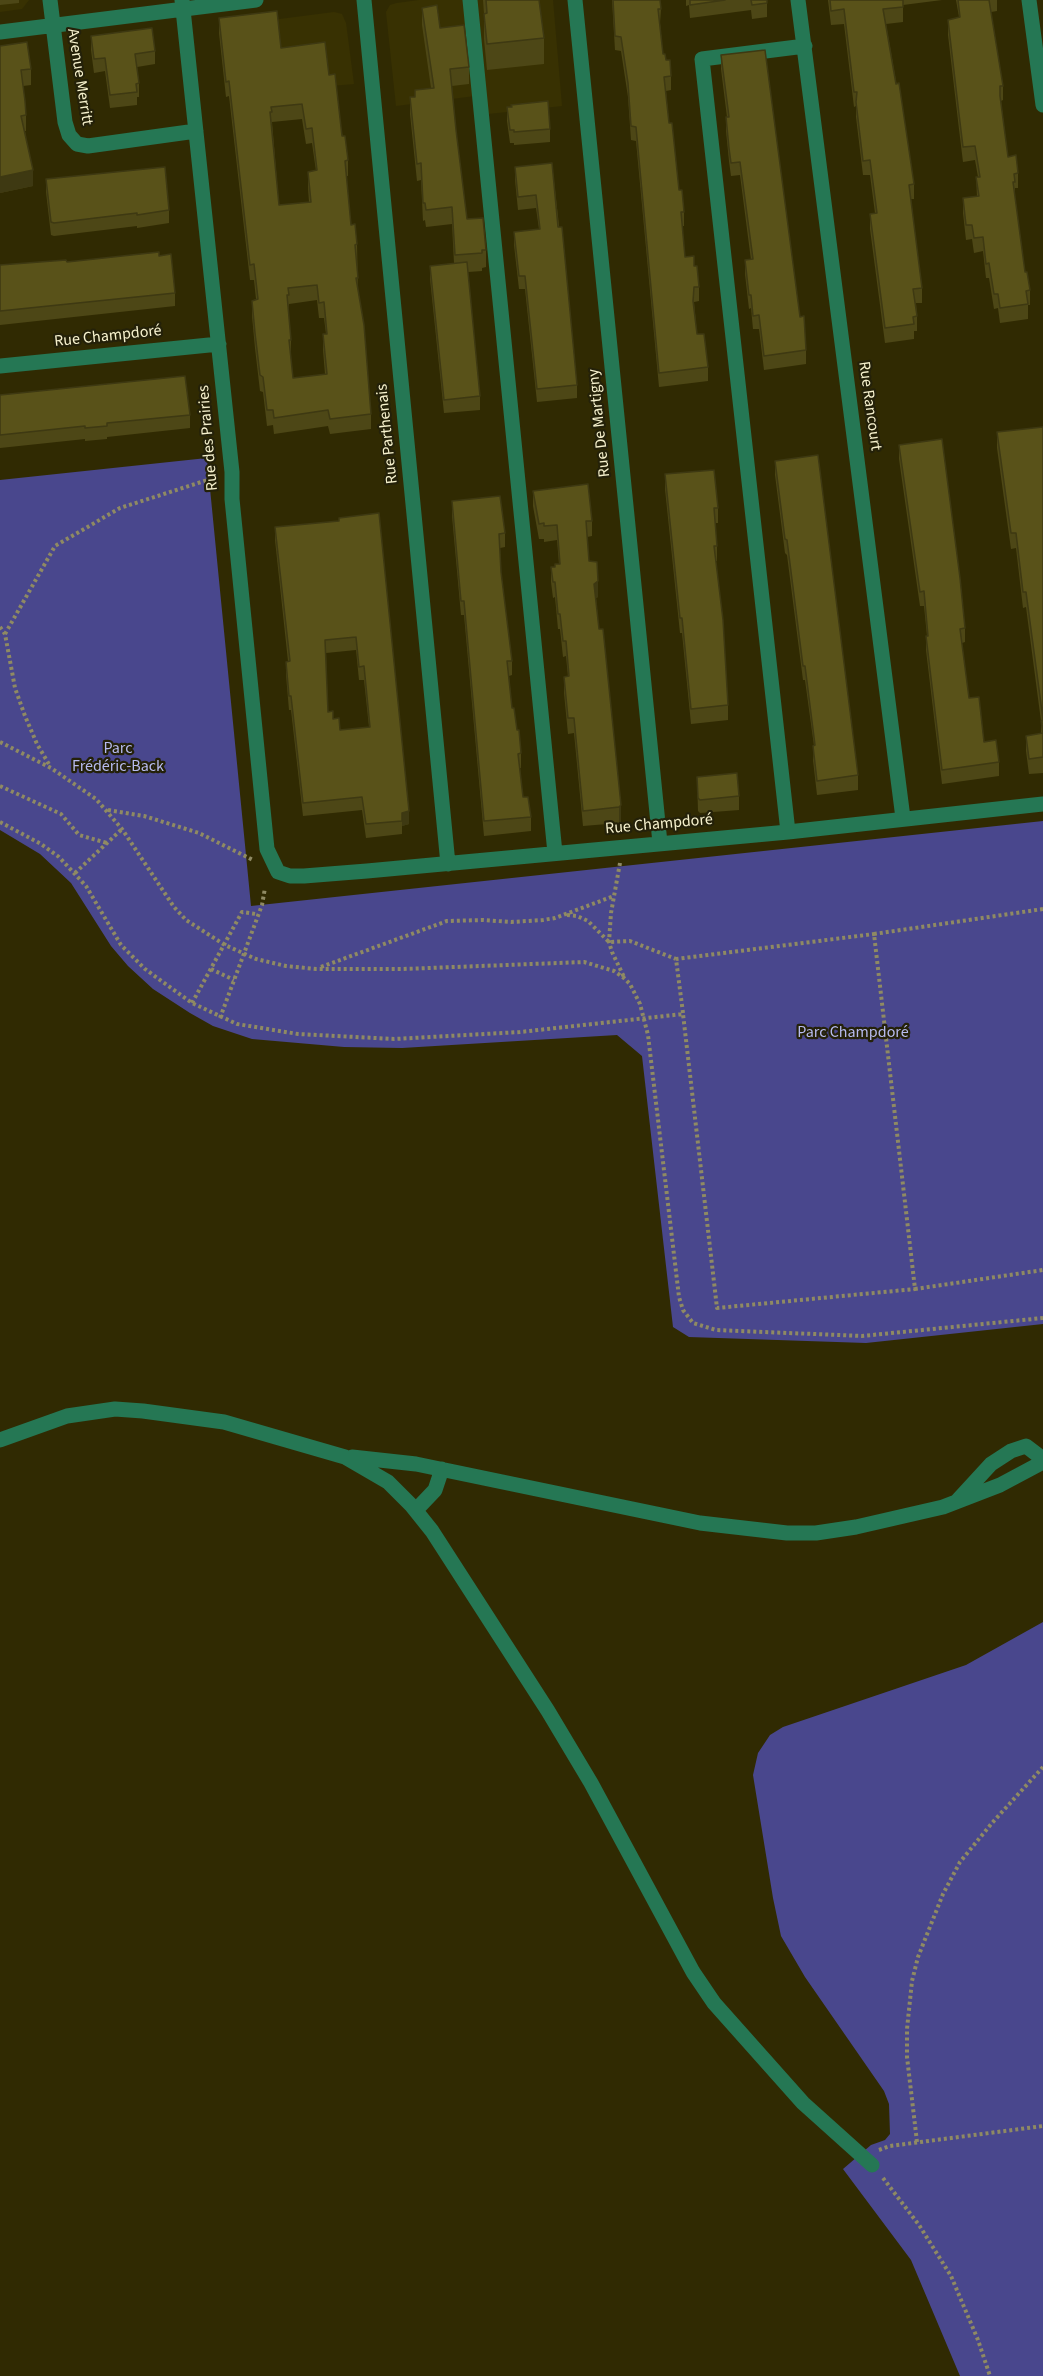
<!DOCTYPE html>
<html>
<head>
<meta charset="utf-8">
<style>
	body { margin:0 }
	canvas { display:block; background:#302a02 }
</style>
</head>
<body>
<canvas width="1043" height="2376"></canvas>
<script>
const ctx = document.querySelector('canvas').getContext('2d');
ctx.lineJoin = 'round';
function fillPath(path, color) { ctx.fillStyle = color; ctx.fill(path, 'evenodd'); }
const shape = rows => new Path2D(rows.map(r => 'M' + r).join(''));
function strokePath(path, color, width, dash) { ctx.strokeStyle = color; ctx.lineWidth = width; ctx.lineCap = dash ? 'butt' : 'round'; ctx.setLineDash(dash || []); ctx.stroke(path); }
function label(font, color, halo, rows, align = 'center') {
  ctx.font = font + ' "Source Sans 3",sans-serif'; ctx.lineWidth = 4.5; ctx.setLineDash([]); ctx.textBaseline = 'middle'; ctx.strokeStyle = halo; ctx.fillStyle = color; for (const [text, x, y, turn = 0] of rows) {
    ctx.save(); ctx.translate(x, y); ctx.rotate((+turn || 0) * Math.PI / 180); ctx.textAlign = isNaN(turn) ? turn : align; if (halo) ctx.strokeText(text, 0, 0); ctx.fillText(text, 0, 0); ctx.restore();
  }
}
fillPath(shape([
	[0,0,29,0,22,9,0,12],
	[419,0,465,0,475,96,396,106,386,12,390,5,397,3],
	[476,0,553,0,562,106,488,114],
	[334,12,342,14,346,23,354,84,285,90,272,20]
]), '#383102');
fillPath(shape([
	[207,458,251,906,1043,821,1043,1324,866,1343,689,1337,673,1327,642,1056,617,1035,402,1048,344,1047,252,1039,213,1026,190,1013,153,989,128,966,111,946,71,883,40,854,0,830,0,480],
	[1043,1622,1043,2376,960,2376,911,2260,843,2169,871,2145,885,2140,890,2134,889,2104,884,2091,805,1977,781,1936,773,1898,753,1775,758,1753,770,1735,783,1727,966,1665]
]), '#49478d');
strokePath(shape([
	[0,627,5,634,15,688,25,716,37,744,50,766],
	[5,634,55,546,120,508,217,477],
	[0,742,51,768,96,799,122,829,174,907,186,920,225,945,256,959,286,966,316,969,403,969,584,962,614,971,624,978,630,984,640,1004,648,1035,679,1297,683,1310,693,1323,716,1330,862,1336,1043,1318],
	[0,786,61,814,79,835,107,843],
	[108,810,144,816,199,833,253,860],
	[0,822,41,844,59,857,86,886,121,945,145,969,192,1003,237,1024,298,1034,394,1039,520,1032,683,1014,717,1308,915,1289],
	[620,863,611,913,609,942,612,952,624,977],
	[75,873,122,829],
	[1043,909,874,934,915,1289,1043,1270],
	[567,915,577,916,588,921,609,942,630,941,676,959],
	[321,967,447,921,483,920,511,922,543,920,555,918,614,896],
	[211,969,234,980],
	[192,1003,242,912,256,914],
	[683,1013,676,959,874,934],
	[220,1018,262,905,265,888],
	[917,2142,907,2057,907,2029,912,1981,918,1957,943,1894,960,1862,992,1823,1043,1767],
	[879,2150,890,2146,1043,2126],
	[883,2178,919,2225,951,2276,978,2340,990,2376]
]), '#8f8a63', 4, [3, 3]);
strokePath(shape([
	[50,0,65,122,69,135,77,144,88,146,196,131],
	[182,0,232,472,232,499,267,849,278,872,290,876,304,876,367,871,788,832,1043,804],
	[364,0,448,864],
	[470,0,555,853],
	[575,0,660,843],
	[798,0,903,818],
	[1029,0,1043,105],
	[0,32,256,0],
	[0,366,219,344],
	[788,832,702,59,805,46],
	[0,1440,67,1416,115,1409,143,1411,224,1422,345,1457,388,1482,412,1506,432,1531,548,1711,591,1783,693,1972,714,2003,803,2103,872,2165],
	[352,1457,416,1464,700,1523,787,1533,816,1533,856,1527,943,1507,1000,1485,1043,1462],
	[957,1501,991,1464,1011,1451,1026,1446,1043,1459],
	[416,1510,435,1490,442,1469]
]), '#257754', 15);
fillPath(shape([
	[0,0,19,0,19,3,0,5],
	[483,0,539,0,544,38,544,64,487,70,484,39,484,14],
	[612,0,660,0,661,9,660,23,663,54,671,76,671,90,666,91,669,123,679,190,684,212,684,226,682,226,685,257,694,266,699,287,699,301,694,302,697,334,708,367,708,381,659,387,636,141,631,140,628,97,621,51,615,50],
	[686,0,767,0,767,17,752,19,751,10,690,18,689,5,686,6],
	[828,0,942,0,903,5,903,22,886,24,914,184,914,199,911,199,922,288,922,303,916,303,917,316,917,331,914,331,914,339,885,343,870,229,870,214,875,213,870,175,863,175,856,117,856,106,854,107,844,24,831,25],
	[956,0,997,0,997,11,991,12,1003,86,1003,100,1001,101,1008,157,1018,173,1018,188,1015,188,1015,197,1025,272,1030,290,1030,305,1028,305,1028,319,1000,323,998,308,994,309,989,278,986,278,983,251,974,253,972,239,966,240,963,213,963,198,977,196,976,177,978,177,975,160,963,162,959,129,948,35,948,20,959,17],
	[422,8,440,28,469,67,469,84,452,86,456,130,467,219,486,250,486,267,482,268,482,271,468,272,480,396,480,410,444,413,430,279,430,266,454,263,452,224,426,227,425,220,423,221,421,180,417,181,410,114,410,97,415,97,431,88,422,25],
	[219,18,281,48,329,75,348,160,348,176,346,176,351,225,357,244,358,293,371,414,371,429,330,434,328,426,274,434,273,425,267,426,263,392,260,391,255,348,252,316,252,301,256,299,254,280,250,280,229,96,226,97,219,33],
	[302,119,306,144,312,143,316,171,308,172,308,187,309,202,279,205,272,122],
	[317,300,319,318,324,318,326,334,323,334,323,350,325,374,293,378,290,355,291,355,291,340,288,310,289,304],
	[91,36,155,51,155,64,137,67,139,83,139,97,137,97,137,105,110,108,105,71,94,73,91,50],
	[0,46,31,69,31,85,23,86,26,115,26,131,25,131,33,186,0,193],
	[721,55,800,317,806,350,806,364,764,370,759,329,753,329,751,308,749,309,745,274,745,260,751,260,740,175,731,176,729,161,726,131,726,117,727,117,721,69],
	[507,107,550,129,550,142,514,145,514,143,510,143,507,121],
	[552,163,577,385,577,398,537,402,525,289,519,289,514,245,514,232,539,229,536,208,518,210,515,180,515,167],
	[46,179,169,210,169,223,137,228,137,226,54,236,51,235,46,192],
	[159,256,175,293,175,306,0,325,0,265,67,262],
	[0,395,190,415,190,428,107,437,107,439,85,441,85,439,0,448],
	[1043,427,1043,773,1029,774,1026,751,1026,736,1041,734,1041,721,1026,607,1023,608,1016,548,1011,549,997,448,997,432],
	[899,445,965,628,965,642,962,643,969,698,984,742,999,762,999,776,942,784,926,650,926,636,927,636,924,606,920,606,899,459],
	[775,461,858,775,858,790,817,795,813,760,814,746,805,680,803,680,787,555,785,553,775,475],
	[665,474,718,508,718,523,715,523,717,546,717,561,716,561,728,705,728,720,691,724,682,633,680,633,665,489],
	[533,491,592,521,592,536,587,537,589,561,598,597,596,598,599,629,621,821,619,823,583,826,574,733,568,734,564,693,564,677,568,677,566,656,563,657,561,638,560,629,558,629,555,597,553,598,551,582,551,567,555,567,559,564,557,540,544,542,544,539,539,539,533,506],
	[452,501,505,533,505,547,500,548,501,572,512,661,512,675,509,676,512,708,521,753,521,768,520,768,523,797,531,817,531,831,484,836,464,615,461,615,452,516],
	[339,521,409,824,402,826,402,834,366,838,362,810,303,816,291,710,289,710,286,675,286,662,288,661,275,540,275,527],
	[356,650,359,680,364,680,369,727,340,730,328,712,326,653],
	[697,777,739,796,739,810,700,813,698,811]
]), '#4d4716');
fillPath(shape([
	[33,170,33,186,0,193,0,177],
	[598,581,598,597,594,599,594,584],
	[621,805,621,821,619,823,619,807],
	[409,811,409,824,402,826,402,813]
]), '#3e3912');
const building = shape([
	[486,0,539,0,544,38,487,44,484,14,487,13,486,0],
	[613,0,660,0,661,9,658,9,663,54,665,54,666,60,670,60,671,76,664,77,669,123,672,123,679,190,682,190,684,212,681,212,685,257,694,256,694,266,697,266,699,287,694,287,693,301,697,334,704,334,708,367,659,373,636,127,631,126,628,83,621,37,615,36,613,0],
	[690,0,725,0,690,5,690,0],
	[751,0,767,0,767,3,752,5,751,0],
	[830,0,903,0,903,7,883,9,896,84,899,83,914,184,909,185,922,288,913,289,917,316,913,317,914,324,885,328,870,214,877,213,870,160,863,161,856,102,857,92,854,92,844,9,831,11,830,0],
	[958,0,989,0,1003,86,1000,86,1000,96,1008,157,1016,155,1018,173,1014,174,1015,182,1013,182,1025,272,1027,272,1030,290,1026,291,1028,304,1000,308,998,294,994,294,989,263,986,264,983,237,974,238,972,225,966,225,963,198,979,196,976,177,980,177,975,146,963,147,959,114,948,20,960,17,958,0],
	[437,5,440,28,464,25,469,67,450,69,456,130,467,219,483,218,486,250,482,250,482,253,455,255,452,207,426,210,425,203,423,203,421,163,417,164,410,97,415,97,415,90,434,88,422,8,437,5],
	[277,11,281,48,325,42,329,75,335,74,342,136,345,136,348,160,345,161,351,225,355,224,357,244,355,245,358,278,356,278,364,325,371,414,330,419,328,410,274,418,273,410,267,410,263,377,260,375,255,333,252,301,258,299,254,264,250,265,229,81,226,82,219,18,277,11],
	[302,104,306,129,312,128,317,170,308,172,311,202,279,205,270,112,272,112,271,107,302,104],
	[317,285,319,303,324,302,327,334,323,334,327,374,293,378,289,340,291,340,287,295,289,295,288,288,317,285],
	[152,28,155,51,135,54,139,83,136,84,137,92,110,95,105,58,94,59,91,36,152,28],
	[27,42,31,69,21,70,25,101,26,115,21,116,33,170,0,177,0,46,27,42],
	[765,50,800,317,804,316,806,350,764,356,759,315,753,316,751,295,749,295,745,260,753,259,740,162,731,163,729,148,726,117,729,117,721,55,765,50],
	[548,101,550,129,514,132,514,130,510,130,507,107,512,107,511,105,548,101],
	[552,163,558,227,562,227,577,385,537,389,525,276,519,276,514,232,540,229,536,195,518,197,515,167,552,163],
	[165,167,169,210,137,215,137,213,54,223,51,222,46,179,165,167],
	[159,252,159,256,171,254,175,293,0,311,0,265,66,260,67,262,159,252],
	[467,262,480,396,444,400,430,266,467,262],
	[185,376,190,415,107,423,107,426,85,428,85,426,0,435,0,395,185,376],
	[1043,427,1043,719,1026,592,1023,592,1016,533,1011,533,997,432,1043,427],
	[942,439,960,578,965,628,960,629,969,698,979,697,984,742,996,740,999,762,942,770,926,636,928,636,924,591,920,592,899,445,942,439],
	[818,455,858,775,817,781,813,746,815,745,805,666,803,666,787,540,785,539,775,461,818,455],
	[714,470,718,508,714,508,717,546,714,546,723,620,728,705,691,709,682,618,680,618,665,474,714,470],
	[588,484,592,521,586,521,589,561,597,562,598,581,594,584,599,629,603,629,621,805,619,807,583,811,574,718,568,718,564,677,569,676,566,641,563,641,560,614,558,614,555,582,553,582,551,567,555,567,555,564,560,564,557,525,544,526,544,523,539,524,533,491,588,484],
	[500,496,505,533,499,534,501,572,512,661,507,661,512,708,514,708,517,730,519,730,521,753,518,754,523,797,528,797,531,817,484,821,464,601,461,601,452,501,500,496],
	[379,513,409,811,402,813,402,821,366,824,362,797,303,803,291,696,289,696,286,662,290,661,275,527,339,521,339,518,379,513],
	[356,637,359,667,364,666,370,727,340,730,339,718,333,719,333,711,328,712,325,640,356,637],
	[1043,720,1043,757,1029,759,1026,736,1043,733,1041,721,1043,720],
	[737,773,739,796,700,800,698,798,697,777,737,773]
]);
fillPath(building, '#595219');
strokePath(building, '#3e3912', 1.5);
label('16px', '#f6f1cd', '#242109', [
	["Avenue Merritt",79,77,81],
	["Rue Champdoré",108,337,-6],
	["Rue Rancourt",869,406,82],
	["Rue De Martigny",600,423,-96],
	["Rue Parthenais",388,434,-96],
	["Rue des Prairies",209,438,-95],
	["Rue Champdoré",659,825,-5]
]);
label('16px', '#b7bbef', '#242109', [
	["Parc",118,749],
	["Frédéric-Back",118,767],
	["Parc Champdoré",853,1033]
]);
</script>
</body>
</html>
